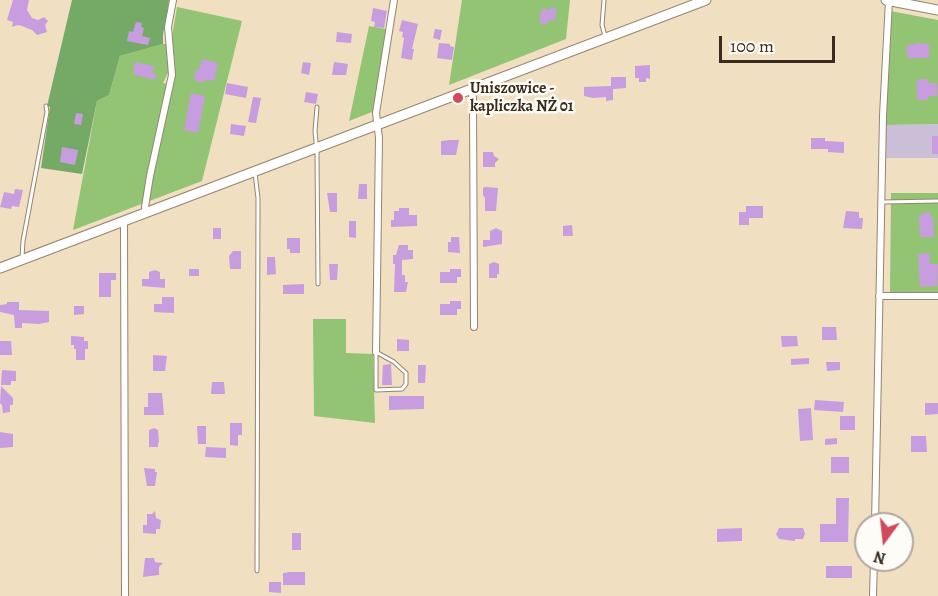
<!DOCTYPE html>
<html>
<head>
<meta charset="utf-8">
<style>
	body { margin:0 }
	#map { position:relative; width:938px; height:596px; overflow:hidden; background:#f1dfc1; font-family:Alegreya,serif }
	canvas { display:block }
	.north { position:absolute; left:854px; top:512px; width:60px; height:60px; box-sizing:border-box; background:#fdfcf7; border:2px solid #afa8a0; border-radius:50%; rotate:195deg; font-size:16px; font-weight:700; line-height:24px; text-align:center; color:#3b2a1e }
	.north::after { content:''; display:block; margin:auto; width:21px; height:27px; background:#d1495b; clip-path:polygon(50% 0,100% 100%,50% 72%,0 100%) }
	.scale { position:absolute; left:719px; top:36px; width:116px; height:27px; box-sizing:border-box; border:3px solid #3b2a1e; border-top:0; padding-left:8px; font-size:18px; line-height:21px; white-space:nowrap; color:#3b2a1e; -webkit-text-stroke:4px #fdfcf7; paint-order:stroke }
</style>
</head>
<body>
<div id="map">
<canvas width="938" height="596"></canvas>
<div class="north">N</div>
<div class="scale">100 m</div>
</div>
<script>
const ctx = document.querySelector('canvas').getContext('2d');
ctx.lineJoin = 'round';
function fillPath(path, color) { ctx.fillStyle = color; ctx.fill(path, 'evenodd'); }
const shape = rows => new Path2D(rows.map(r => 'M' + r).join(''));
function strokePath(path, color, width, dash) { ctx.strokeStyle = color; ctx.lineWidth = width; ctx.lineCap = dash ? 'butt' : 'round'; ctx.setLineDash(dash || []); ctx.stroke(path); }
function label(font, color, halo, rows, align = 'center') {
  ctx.font = font + ' Alegreya,serif'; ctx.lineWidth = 5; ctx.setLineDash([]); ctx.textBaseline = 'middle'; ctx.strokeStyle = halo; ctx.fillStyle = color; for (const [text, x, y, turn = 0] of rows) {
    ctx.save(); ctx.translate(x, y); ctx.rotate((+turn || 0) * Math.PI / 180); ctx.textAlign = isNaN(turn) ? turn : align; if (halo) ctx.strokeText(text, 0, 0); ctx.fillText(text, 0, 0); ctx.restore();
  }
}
fillPath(shape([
	[938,124,938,158,883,158,883,125]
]), '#cabfd6');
fillPath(shape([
	[462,0,570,0,566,39,449,85],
	[177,7,242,21,202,181,73,230,97,101,109,95,120,56,163,44,168,44,172,65,163,83,172,85,175,65,172,36],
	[885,10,938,20,938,124,885,125],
	[369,26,391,30,377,110,349,121],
	[891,193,938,193,938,292,890,292],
	[313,319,346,319,346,353,373,354,375,423,314,416]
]), '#92c474');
fillPath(shape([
	[72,0,169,0,163,35,163,44,120,56,109,95,97,101,82,174,41,168,50,107,47,106]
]), '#75aa66');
fillPath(shape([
	[13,0,29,0,27,10,32,18,38,20,44,17,48,21,45,25,47,32,37,35,32,30,22,26,18,25,12,27,13,22,7,20],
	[550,7,556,8,555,21,548,20,547,24,540,24,541,9,550,10],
	[373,8,387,11,384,28,374,27,375,22,371,21],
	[402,20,418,24,412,49,414,49,412,60,401,58,404,38,402,37,403,32,399,31],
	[136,22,142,23,141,27,144,28,142,36,150,38,148,45,127,41,129,31,133,32],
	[435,29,442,30,440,40,433,38],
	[337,32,352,34,351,43,336,42],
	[919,41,921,44,929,44,929,58,907,58,907,45,917,44],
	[439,43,450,44,450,46,454,47,452,60,437,58],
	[202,59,218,63,214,81,205,79,204,83,194,80,196,69,199,70],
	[135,62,154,66,152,73,156,74,155,80,133,74],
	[303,62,311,63,309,75,301,73],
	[334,62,348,64,346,75,332,75],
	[650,65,650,79,646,78,646,82,639,82,639,78,635,78,635,66],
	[611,77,626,77,626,88,613,89,613,100,606,101,606,97,593,98,584,96,584,87,611,86],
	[917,79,928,79,928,83,937,83,937,96,928,96,928,100,917,100],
	[227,83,248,87,246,98,225,94],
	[306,92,318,94,316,104,304,102],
	[191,93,205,96,198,133,184,130],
	[253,97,261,98,256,123,248,122],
	[76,113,83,114,81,125,74,124],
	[231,124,246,126,244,136,230,134],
	[932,136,938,136,938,154,932,154],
	[811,138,825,138,825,141,844,142,844,153,828,152,828,149,811,149],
	[450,140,459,140,456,155,441,155,441,141],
	[62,147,78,150,75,165,60,162],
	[483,152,493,152,494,156,499,159,495,163,495,167,483,167],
	[359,184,367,184,367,199,358,199],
	[485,187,498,188,496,211,485,211,485,198,483,195,483,188],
	[15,189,23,190,19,207,12,206,11,209,0,207,4,192,14,194],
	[327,193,337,193,337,212,330,212],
	[746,206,763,206,763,218,749,218,749,225,739,225,739,212,746,212],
	[399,208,409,208,409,215,417,215,417,226,391,227,391,220,394,220,394,211,399,211],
	[846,211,859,212,859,218,863,218,862,229,843,228],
	[930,212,931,217,933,217,934,237,920,237,919,215,922,215,922,213],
	[349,221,356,221,356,238,349,237],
	[572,225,573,236,563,236,563,226],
	[213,228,221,228,221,239,213,239],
	[496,228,502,231,502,244,483,247,483,240,490,240,490,231],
	[451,237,459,237,460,253,448,252,448,242,451,242],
	[287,238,300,238,300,253,290,253,290,249,287,249],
	[399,245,408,245,408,250,413,250,413,259,402,260,402,275,405,275,405,282,408,282,406,292,394,292,395,264,393,264,393,255,396,255],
	[233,251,241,251,241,269,230,269,229,256],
	[929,253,930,264,938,264,937,286,920,287,918,254],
	[267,257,275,257,276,274,267,275],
	[494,262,499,264,499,274,497,274,497,278,489,278,489,264],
	[329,264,338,264,337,280,330,280],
	[189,269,199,269,199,276,189,276],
	[450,269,461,269,461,277,457,277,457,283,440,283,440,272,450,272],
	[155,270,160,272,160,279,165,279,165,288,142,286,142,279,149,279,149,272],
	[99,273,116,273,116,280,111,280,111,297,99,297],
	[304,284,304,294,283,294,283,285],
	[162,297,174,297,174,313,154,312,154,304,162,304],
	[450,301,461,301,461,309,457,309,457,315,440,315,440,304,450,304],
	[7,302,19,302,19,310,49,311,49,322,39,324,22,323,22,328,15,328,14,315,0,312,0,305,7,304],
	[74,306,84,306,84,314,74,315],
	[822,327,836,327,837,340,822,340],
	[71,336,84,337,84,341,88,341,88,349,85,349,85,360,76,360,76,349,74,349,74,345,71,345],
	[781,336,797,336,798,346,782,347],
	[397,339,409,340,409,351,397,351],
	[0,341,11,341,12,355,0,355],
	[153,355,167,356,165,371,153,371],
	[809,358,809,364,791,365,791,359],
	[826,362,840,362,840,370,827,371],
	[391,364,392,385,382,385,383,365],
	[418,365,426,365,425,383,418,383],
	[2,370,16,371,16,381,11,381,11,385,1,385],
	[212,382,224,382,225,394,211,394],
	[1,386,13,398,13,405,10,405,10,412,3,413,2,405,0,403],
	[148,393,162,393,164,415,144,415,144,407,148,407],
	[389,396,424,396,424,409,389,410],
	[815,400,844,402,843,412,814,410],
	[925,403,938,403,938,414,925,415],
	[811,408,813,440,800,441,798,409],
	[840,416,855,416,855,430,840,430],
	[230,423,242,423,242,435,238,435,238,446,230,445],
	[197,426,206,426,206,444,198,444],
	[154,428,158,430,159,443,158,443,158,447,149,447,149,430],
	[0,432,13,434,13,447,0,448],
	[911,436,926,436,927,452,911,452],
	[837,438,837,444,825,445,825,439],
	[206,447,226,448,226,458,205,457],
	[831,457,849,457,849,473,831,473],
	[144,468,155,469,155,472,157,472,155,486,147,486],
	[836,498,849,498,848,542,820,542,820,524,836,524],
	[155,511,156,518,161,520,160,529,156,529,156,534,143,533,143,525,147,525,147,514,152,514],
	[742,528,742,541,717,542,717,529],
	[779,528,803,528,805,534,803,539,795,539,795,541,779,539,776,534],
	[292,533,301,533,301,550,292,550],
	[145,558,154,558,155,562,163,563,159,567,159,575,143,577],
	[826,566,852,566,852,578,826,578],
	[290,572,305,572,305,585,283,585,283,573],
	[269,582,281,582,281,593,269,592]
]), '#c89de0');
const lane = shape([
	[604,0,602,25,605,36],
	[317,107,315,131,317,152,318,284],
	[255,173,258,198,257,571],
	[883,202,938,201],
	[22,258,23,241,47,112,46,106],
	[376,352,394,362,406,373,406,384,402,389,376,390,376,352]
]);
const street = shape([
	[470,89,473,98,474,327],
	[146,213,145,207,150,176,172,75,168,27,173,0],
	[124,221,125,596],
	[879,296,938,296],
	[376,352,379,138,376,113,394,0],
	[875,524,883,116,889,0],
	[873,596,874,560]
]);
const secondary = shape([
	[886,0,938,10],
	[0,268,706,0]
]);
strokePath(lane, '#968470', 5);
strokePath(street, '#968470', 8);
strokePath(secondary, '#968470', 11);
strokePath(lane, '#fff', 3);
strokePath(street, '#fff', 6);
strokePath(secondary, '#fff', 9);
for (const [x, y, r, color] of [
	[458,98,6,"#d1495b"]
]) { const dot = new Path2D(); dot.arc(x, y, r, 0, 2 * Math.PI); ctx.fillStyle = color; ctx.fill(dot); strokePath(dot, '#fdfcf7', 2); }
label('bold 16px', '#3b2a1e', '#fdfcf7', [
	["Uniszowice -",470,89],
	["kapliczka NŻ 01",470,107]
], 'left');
</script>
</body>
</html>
